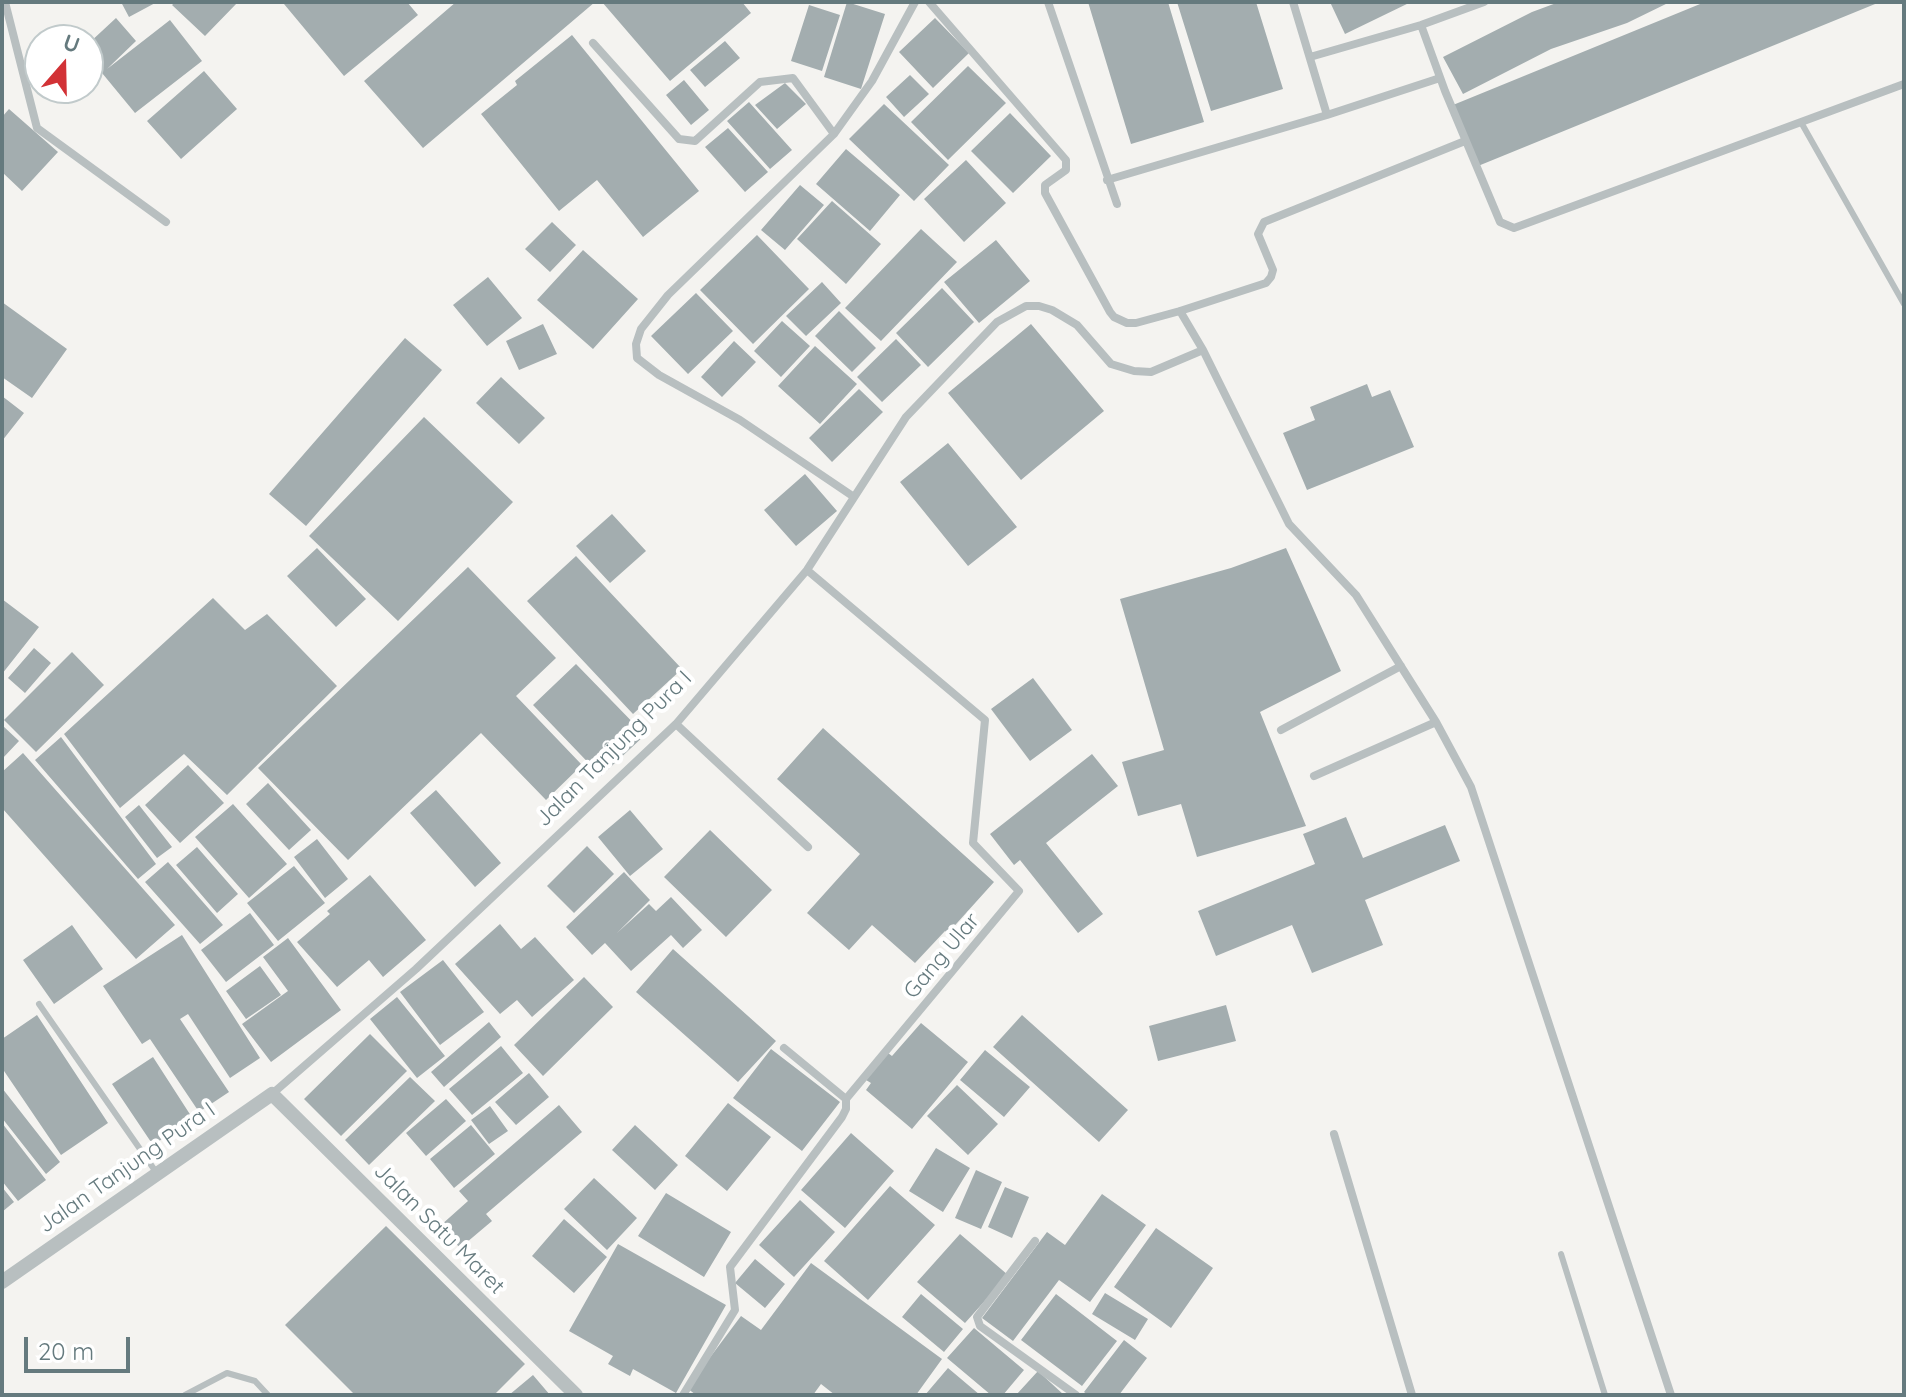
<!DOCTYPE html>
<html>
<head>
<meta charset="utf-8">
<style>
	body { margin:0 }
	#map { position:relative; width:1906px; height:1397px; overflow:hidden; background:#f4f3f0; font-family:Quicksand,sans-serif }
	canvas { display:block }
	.frame { position:absolute; inset:0; border:4px solid #657a7e; pointer-events:none }
	.north { position:absolute; left:24px; top:24px; width:80px; height:80px; box-sizing:border-box; background:#fff; border:2px solid #c1cacb; border-radius:50%; rotate:20deg; font-size:22px; font-weight:700; line-height:32px; text-align:center; color:#657a7e }
	.north::after { content:''; display:block; margin:auto; width:28px; height:36px; background:#d23236; clip-path:polygon(50% 0,100% 100%,50% 72%,0 100%) }
	.scale { position:absolute; left:24px; top:1337px; width:106px; height:36px; box-sizing:border-box; border:4px solid #657a7e; border-top:0; padding-left:10px; font-size:24px; line-height:28px; white-space:nowrap; color:#657a7e; -webkit-text-stroke:6px #fff; paint-order:stroke }
</style>
</head>
<body>
<div id="map">
<canvas width="1906" height="1397"></canvas>
<div class="frame"></div>
<div class="north">U</div>
<div class="scale">20 m</div>
</div>
<script>
const ctx = document.querySelector('canvas').getContext('2d');
ctx.lineJoin = 'round';
function fillPath(path, color) { ctx.fillStyle = color; ctx.fill(path, 'evenodd'); }
const shape = rows => new Path2D(rows.map(r => 'M' + r).join(''));
function strokePath(path, color, width, dash) { ctx.strokeStyle = color; ctx.lineWidth = width; ctx.lineCap = dash ? 'butt' : 'round'; ctx.setLineDash(dash || []); ctx.stroke(path); }
function label(font, color, halo, rows, align = 'center') {
  ctx.font = font + ' Quicksand,sans-serif'; ctx.lineWidth = 8; ctx.setLineDash([]); ctx.textBaseline = 'middle'; ctx.strokeStyle = halo; ctx.fillStyle = color; for (const [text, x, y, turn = 0] of rows) {
    ctx.save(); ctx.translate(x, y); ctx.rotate((+turn || 0) * Math.PI / 180); ctx.textAlign = isNaN(turn) ? turn : align; if (halo) ctx.strokeText(text, 0, 0); ctx.fillText(text, 0, 0); ctx.restore();
  }
}
fillPath(shape([
	[121,2,157,2,129,17],
	[175,2,238,2,205,36,172,5],
	[287,2,407,2,418,15,344,76,284,4],
	[456,2,595,2,423,148,364,81],
	[602,2,742,2,751,13,670,81],
	[847,2,885,14,861,89,824,77],
	[1088,2,1168,2,1204,122,1131,144],
	[1177,2,1256,2,1283,89,1211,111],
	[1330,2,1411,2,1345,34],
	[1559,2,1670,2,1627,23,1551,49,1463,94,1443,57,1532,12],
	[1705,2,1880,2,1478,166,1453,105],
	[809,5,840,15,822,71,791,61],
	[116,18,136,41,107,69,170,20,202,61,135,113,88,56,88,44],
	[935,18,969,53,933,88,899,52],
	[572,35,699,191,643,237,597,180,559,211,481,114,517,85,515,81],
	[725,41,740,58,705,87,690,70],
	[968,66,1006,103,948,160,911,122],
	[204,71,237,109,181,159,147,121],
	[910,75,929,94,904,117,886,97],
	[684,80,709,110,691,125,666,95],
	[785,83,806,104,777,129,755,105],
	[749,102,792,150,770,169,727,121],
	[884,104,949,165,914,201,849,139],
	[9,109,58,152,22,191,2,172,2,117],
	[1010,113,1051,156,1013,193,971,151],
	[728,128,768,172,745,192,705,147],
	[846,149,900,195,870,231,816,184],
	[966,160,1006,203,964,242,924,199],
	[800,185,824,205,785,250,761,230],
	[832,201,881,244,846,284,797,239],
	[552,222,576,245,550,272,525,249],
	[921,229,957,262,881,341,845,308],
	[757,235,809,289,753,344,700,290],
	[996,240,1030,281,979,323,944,282],
	[583,250,638,299,593,349,537,300],
	[488,277,522,318,487,346,453,305],
	[822,282,841,303,806,336,786,316],
	[942,288,974,322,928,367,896,333],
	[696,293,733,331,688,374,651,336],
	[2,302,67,349,32,398,2,377],
	[839,311,876,348,852,372,815,336],
	[782,321,810,346,781,377,754,351],
	[543,324,557,354,519,370,506,341],
	[1031,324,1104,411,1021,480,948,393],
	[405,338,442,370,306,526,269,494],
	[896,339,921,365,882,402,857,377],
	[734,341,756,362,722,397,701,377],
	[815,346,857,384,820,424,778,386],
	[501,377,545,418,519,444,476,403],
	[1367,384,1372,397,1390,390,1414,447,1307,490,1283,433,1315,420,1310,407],
	[859,389,883,412,832,462,809,438],
	[2,396,24,413,2,441],
	[424,417,513,502,398,621,309,536],
	[948,443,1017,527,968,566,900,482],
	[805,474,837,511,796,546,764,510],
	[612,514,646,551,610,583,576,546],
	[317,548,366,599,336,627,287,576],
	[1286,548,1341,671,1260,712,1306,826,1197,857,1181,804,1138,816,1122,762,1164,750,1120,599,1231,568],
	[576,556,682,669,633,714,527,601],
	[468,567,556,658,516,696,582,765,546,800,481,733,348,860,258,768],
	[213,598,245,630,267,614,337,686,227,795,184,754,120,808,64,734],
	[2,599,39,627,2,674],
	[34,648,51,663,25,693,8,678],
	[72,652,104,685,36,752,4,720],
	[576,664,645,735,601,776,533,705],
	[1033,678,1072,730,1030,761,991,709],
	[2,725,19,741,2,759],
	[823,728,994,882,948,933,945,931,915,963,872,925,849,950,807,913,860,854,777,779],
	[61,737,156,864,138,879,35,760],
	[23,753,175,925,136,959,2,808,2,772],
	[1092,754,1118,786,1046,843,1103,914,1078,933,1020,860,1014,865,990,834],
	[188,765,224,803,180,843,145,805],
	[268,783,311,830,289,850,246,804],
	[436,790,501,863,475,887,410,813],
	[233,804,287,864,249,898,195,837],
	[139,805,172,847,157,858,125,817],
	[630,810,663,849,630,876,598,837],
	[1346,817,1363,858,1445,825,1460,861,1365,900,1383,945,1312,973,1292,925,1216,956,1198,911,1315,864,1303,834],
	[710,830,772,890,726,937,664,877],
	[317,839,348,879,325,898,294,857],
	[587,846,614,874,574,913,547,886],
	[197,847,238,894,217,913,176,865],
	[168,862,223,925,200,944,145,882],
	[294,866,325,903,278,941,247,903],
	[624,872,650,900,617,933,649,904,656,911,671,897,702,930,683,948,671,935,631,971,605,943,592,955,566,927],
	[370,875,426,940,383,977,369,960,337,987,297,942,330,914,327,911],
	[250,913,274,945,226,982,201,950],
	[500,924,521,949,535,937,574,980,532,1017,517,1000,500,1014,455,964],
	[72,925,103,969,54,1004,23,960],
	[182,935,260,1058,230,1078,188,1014,180,1019,229,1092,199,1112,150,1039,142,1044,103,986],
	[288,938,341,1010,271,1062,242,1024,288,991,263,957],
	[673,949,776,1041,738,1082,636,992],
	[443,960,484,1012,440,1045,400,992],
	[260,966,281,995,246,1019,226,991],
	[584,977,613,1007,543,1076,514,1045],
	[397,997,445,1056,417,1078,370,1019],
	[1226,1005,1236,1041,1158,1061,1149,1026],
	[37,1015,108,1123,61,1155,2,1068,2,1039],
	[1022,1015,1128,1110,1099,1142,993,1047],
	[489,1022,501,1037,444,1087,431,1072],
	[921,1023,968,1062,912,1129,866,1090,871,1083,866,1080,888,1053,892,1056],
	[370,1034,407,1071,341,1136,304,1099],
	[501,1046,523,1073,472,1115,449,1089],
	[771,1049,840,1102,802,1151,733,1098],
	[985,1050,1030,1087,1004,1117,960,1080],
	[153,1057,193,1119,153,1145,112,1084],
	[529,1073,549,1097,516,1125,495,1102],
	[410,1077,435,1101,369,1165,345,1140],
	[957,1085,998,1124,968,1155,927,1116],
	[2,1088,60,1162,46,1174,2,1118],
	[446,1099,466,1121,426,1156,406,1133],
	[728,1103,771,1137,727,1191,685,1156],
	[559,1105,582,1132,486,1214,492,1221,460,1248,440,1226,468,1201,459,1191],
	[490,1106,508,1131,489,1144,471,1120],
	[2,1123,46,1180,18,1201,2,1181],
	[471,1125,495,1154,454,1188,430,1159],
	[635,1125,678,1165,655,1190,612,1150],
	[851,1133,894,1171,845,1228,801,1190],
	[936,1148,970,1168,943,1212,909,1191],
	[976,1170,1002,1182,981,1229,955,1218],
	[594,1178,637,1218,607,1250,564,1209],
	[890,1186,935,1225,868,1300,824,1261],
	[2,1187,14,1202,2,1212],
	[1005,1187,1029,1197,1012,1238,988,1227],
	[666,1193,731,1232,704,1277,638,1236],
	[1102,1194,1146,1225,1090,1302,1059,1280,1013,1341,982,1318,1047,1232,1065,1245],
	[800,1200,835,1232,794,1277,759,1245],
	[564,1219,607,1257,574,1293,532,1256],
	[386,1226,525,1364,494,1395,355,1395,285,1325],
	[1156,1228,1213,1268,1171,1328,1114,1287],
	[960,1234,1008,1275,965,1323,917,1282],
	[618,1244,726,1305,676,1393,633,1369,630,1376,608,1364,613,1356,569,1331],
	[755,1259,785,1284,765,1308,735,1283],
	[811,1263,942,1359,916,1395,835,1395,821,1384,813,1395,696,1395,687,1388,741,1316,761,1330],
	[1105,1293,1148,1319,1135,1340,1092,1314],
	[921,1294,963,1329,944,1352,902,1317],
	[1056,1294,1117,1341,1082,1386,1021,1340],
	[974,1328,1024,1370,1003,1395,991,1395,947,1358],
	[1124,1340,1147,1358,1119,1395,1088,1395,1084,1392],
	[948,1368,980,1395,925,1395],
	[1038,1371,1064,1395,1016,1395],
	[533,1375,550,1395,509,1395]
]), '#a3adaf');
strokePath(shape([
	[1802,124,1904,304],
	[39,1004,156,1172],
	[1561,1254,1605,1395],
	[185,1395,227,1373,255,1381,268,1395]
]), '#b8bfc0', 6);
strokePath(shape([
	[5,2,37,128,166,222],
	[929,2,1066,160,1066,170,1045,185,1045,193,1110,312,1114,317,1127,323,1136,323,1180,311,1266,283,1271,277,1273,270,1258,234,1264,222,1465,141],
	[1048,2,1117,204],
	[1293,2,1327,115],
	[1421,25,1445,91,1500,222,1514,228,1904,84],
	[593,43,679,139,695,141,760,82,793,78,834,134],
	[1310,57,1421,25,1484,2],
	[1107,180,1327,115,1440,78],
	[1180,311,1203,350,1289,524,1356,595,1436,722,1471,787,1671,1395],
	[854,497,740,420,659,375,637,358,636,344,641,329,668,295,834,134,872,81,915,2],
	[676,724,808,847],
	[1281,730,1401,666],
	[1314,776,1436,722],
	[784,1048,846,1099],
	[272,1094,416,969,676,724,807,570,906,417,997,322,1026,306,1039,306,1052,310,1077,325,1111,364,1134,371,1151,372,1203,350],
	[1334,1134,1412,1395],
	[1035,1241,977,1317,980,1326,1076,1395],
	[683,1395,735,1310,730,1267,842,1117,846,1109,846,1099,1019,891,973,843,985,720,807,570]
]), '#b8bfc0', 8);
strokePath(shape([
	[2,1282,272,1094,576,1395]
]), '#b8bfc0', 14);
label('22px', '#657a7e', '#fff', [
	["Jalan Tanjung Pura I",614,749,-45],
	["Gang Ular",942,956,-50],
	["Jalan Tanjung Pura I",127,1168,-35],
	["Jalan Satu Maret",439,1229,45]
]);
</script>
</body>
</html>
